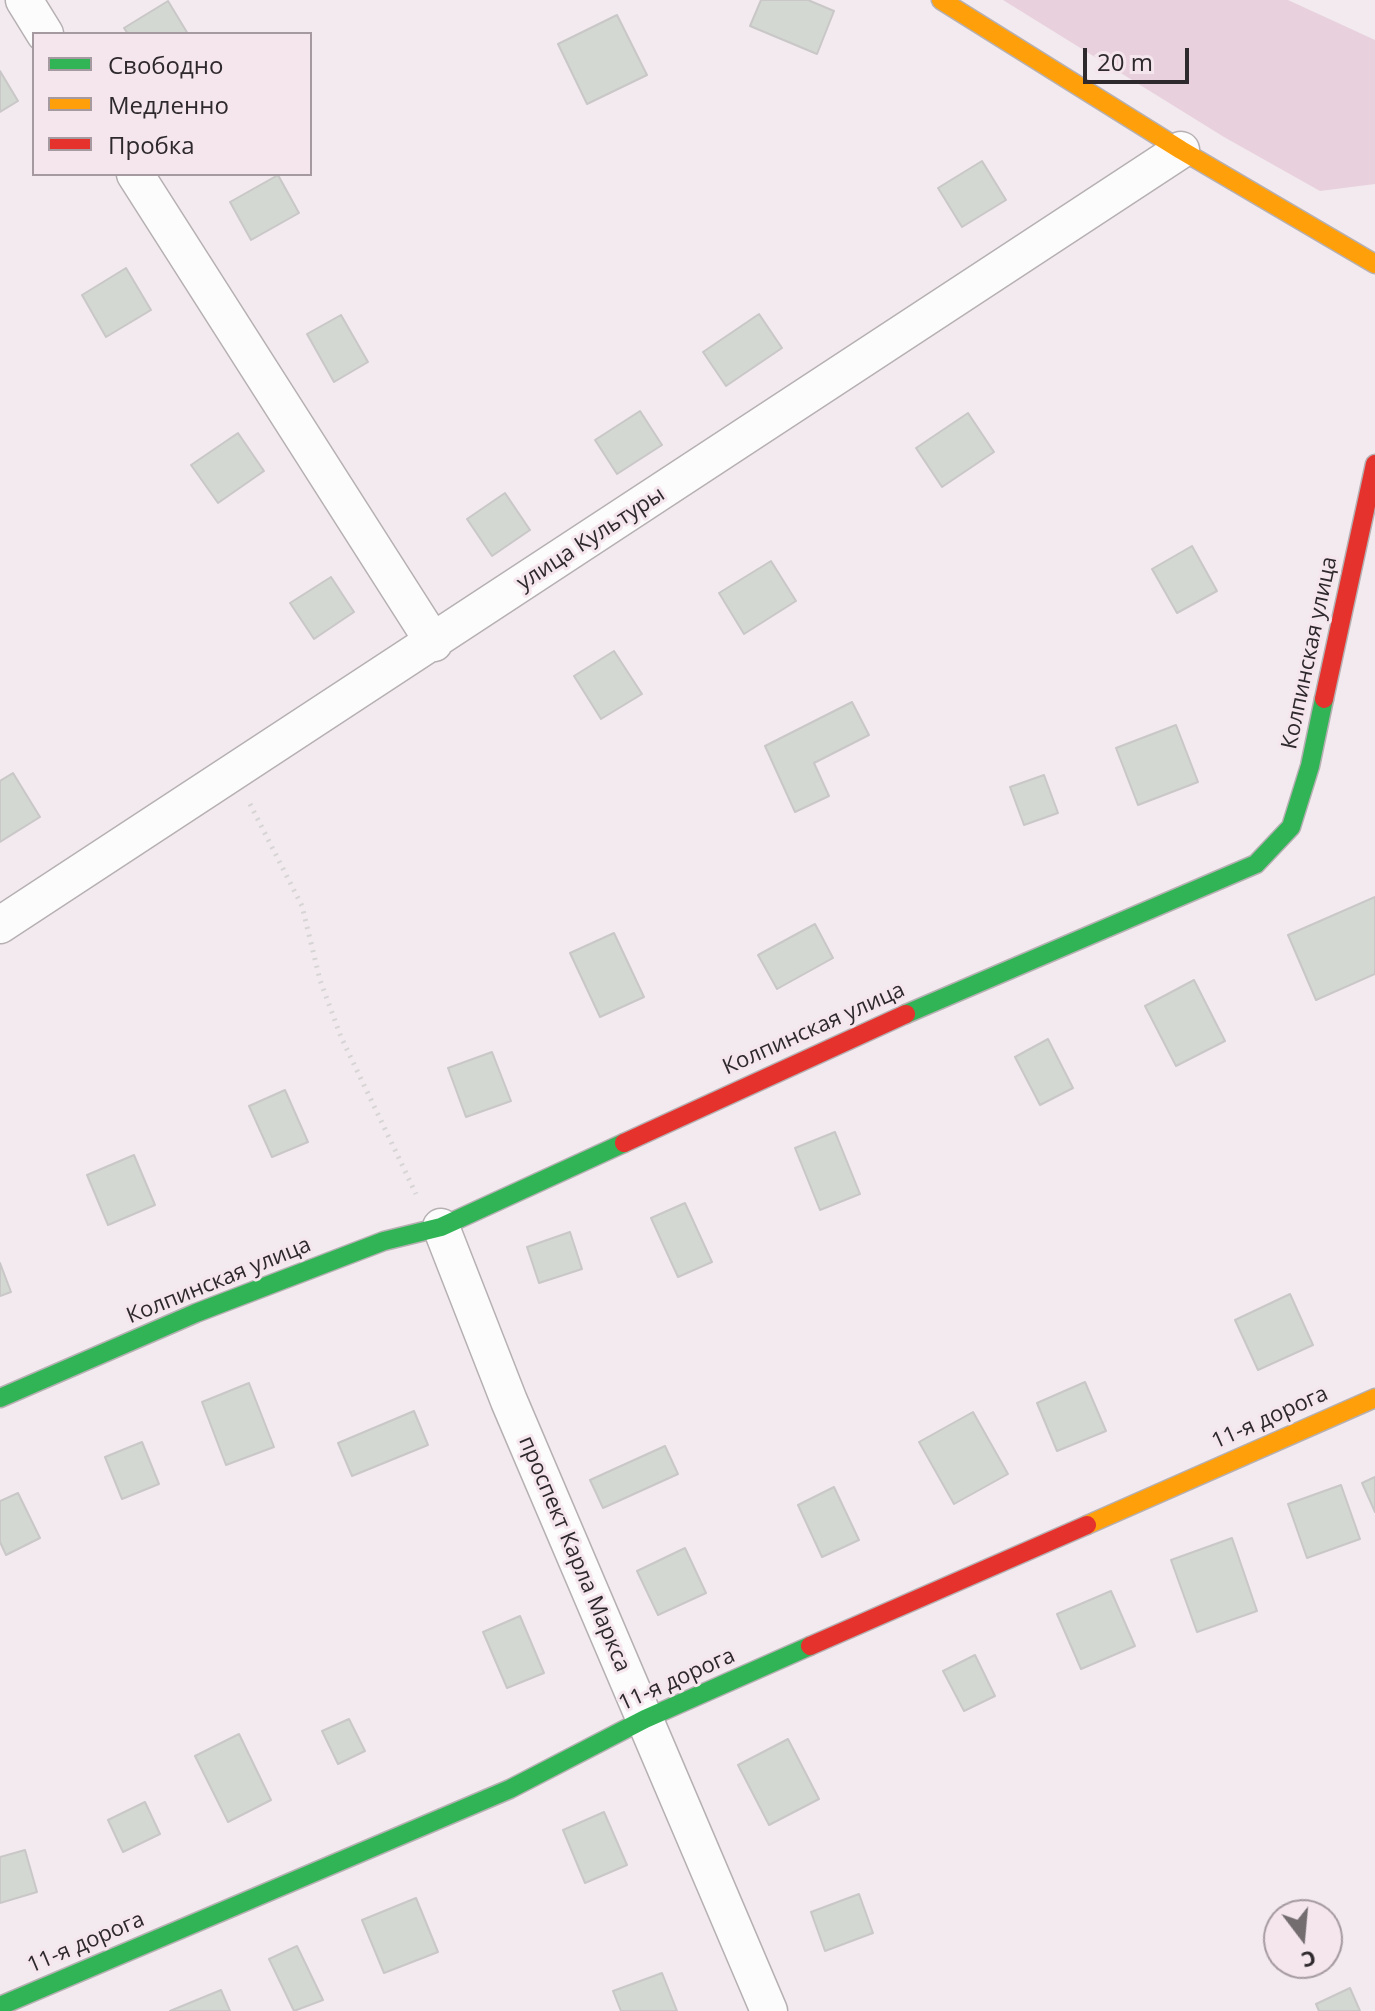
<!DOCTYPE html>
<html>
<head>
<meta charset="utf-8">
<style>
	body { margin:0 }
	#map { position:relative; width:1375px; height:2011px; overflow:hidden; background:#f2eaee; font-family:"Open Sans",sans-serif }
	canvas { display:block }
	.legend { position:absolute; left:32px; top:32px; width:280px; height:144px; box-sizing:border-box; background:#f5e6ee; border:2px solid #a59aa0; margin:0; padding:10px 14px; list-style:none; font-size:24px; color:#2e292c }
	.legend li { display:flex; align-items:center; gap:16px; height:40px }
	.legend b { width:40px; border:2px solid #a59aa0 }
	.north { position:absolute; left:1263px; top:1899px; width:80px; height:80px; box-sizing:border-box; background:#f5e6ee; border:2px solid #a59aa0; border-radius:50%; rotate:164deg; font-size:22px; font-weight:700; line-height:32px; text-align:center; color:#2e292c }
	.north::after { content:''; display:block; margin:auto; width:28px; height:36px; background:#736d70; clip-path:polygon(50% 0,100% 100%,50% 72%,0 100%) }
	.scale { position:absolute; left:1083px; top:48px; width:106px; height:36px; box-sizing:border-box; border:4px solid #2e292c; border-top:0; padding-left:10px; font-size:24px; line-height:28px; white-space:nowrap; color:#2e292c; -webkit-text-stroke:6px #f5e6ee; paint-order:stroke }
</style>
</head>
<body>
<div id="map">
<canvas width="1375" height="2011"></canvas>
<ul class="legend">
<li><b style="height:10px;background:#30b455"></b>Свободно</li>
<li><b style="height:10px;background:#ff9f0a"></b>Медленно</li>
<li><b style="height:10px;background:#e5322d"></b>Пробка</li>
</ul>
<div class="north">С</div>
<div class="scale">20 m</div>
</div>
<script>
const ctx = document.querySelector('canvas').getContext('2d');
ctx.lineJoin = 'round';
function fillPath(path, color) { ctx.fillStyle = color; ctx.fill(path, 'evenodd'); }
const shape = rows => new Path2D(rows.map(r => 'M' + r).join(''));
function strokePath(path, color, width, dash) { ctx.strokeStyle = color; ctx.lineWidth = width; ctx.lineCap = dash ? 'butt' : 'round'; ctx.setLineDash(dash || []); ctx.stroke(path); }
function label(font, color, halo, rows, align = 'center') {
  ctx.font = font + ' "Open Sans",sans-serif'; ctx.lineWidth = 6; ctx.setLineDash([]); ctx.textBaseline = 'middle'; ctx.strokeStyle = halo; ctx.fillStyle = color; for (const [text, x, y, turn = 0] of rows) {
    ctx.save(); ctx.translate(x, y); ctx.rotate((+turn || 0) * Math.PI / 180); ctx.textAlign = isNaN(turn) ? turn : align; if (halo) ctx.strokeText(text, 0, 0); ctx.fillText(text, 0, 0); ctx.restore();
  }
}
fillPath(shape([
	[1003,0,1288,0,1375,40,1375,184,1320,191,1224,137]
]), '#e8d0dd');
const building = shape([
	[761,0,808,0,834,11,817,54,750,26,761,0],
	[168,1,188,34,128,34,124,28,168,1],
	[617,15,647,75,587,104,558,44,617,15],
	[0,71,18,101,0,112,0,71],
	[982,161,1006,200,962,227,938,188,982,161],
	[278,175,299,213,251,240,230,202,278,175],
	[126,268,151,310,106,337,82,295,126,268],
	[759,314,782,348,726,386,703,352,759,314],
	[341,315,368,362,334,382,307,334,341,315],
	[640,411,662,445,617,474,595,440,640,411],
	[968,413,994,452,942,487,916,448,968,413],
	[238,433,264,471,218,503,191,465,238,433],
	[505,493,530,530,492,556,467,519,505,493],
	[1192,546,1217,591,1177,613,1152,569,1192,546],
	[771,561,796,601,744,634,719,593,771,561],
	[331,577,354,612,314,639,290,603,331,577],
	[614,651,642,694,601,719,574,676,614,651],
	[852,702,869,735,814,763,829,796,795,812,765,746,852,702],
	[1176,725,1198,782,1138,805,1116,748,1176,725],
	[13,773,40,817,0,842,0,781,13,773],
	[1044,775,1058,813,1024,825,1010,787,1044,775],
	[1375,897,1375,974,1316,1000,1288,935,1375,897],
	[815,924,833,958,777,989,758,955,815,924],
	[614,933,644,997,600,1017,570,953,614,933],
	[1194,980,1225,1041,1176,1066,1145,1006,1194,980],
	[1048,1039,1073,1088,1040,1105,1015,1057,1048,1039],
	[492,1052,511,1101,466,1117,448,1068,492,1052],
	[285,1090,308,1142,272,1157,249,1106,285,1090],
	[835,1132,860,1194,820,1210,795,1148,835,1132],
	[134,1155,155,1205,108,1225,87,1175,134,1155],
	[685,1203,712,1262,678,1277,651,1218,685,1203],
	[570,1232,582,1269,539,1283,527,1247,570,1232],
	[0,1263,11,1292,0,1296,0,1263],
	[1290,1294,1313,1345,1258,1370,1235,1320,1290,1294],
	[1085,1382,1106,1431,1057,1451,1037,1403,1085,1382],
	[249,1383,274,1447,226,1465,202,1402,249,1383],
	[414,1411,428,1445,352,1476,338,1443,414,1411],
	[973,1412,1008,1474,954,1504,919,1442,973,1412],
	[142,1442,159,1484,122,1499,105,1457,142,1442],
	[665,1446,678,1474,603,1508,590,1480,665,1446],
	[1375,1477,1375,1512,1362,1483,1375,1477],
	[1341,1485,1360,1539,1307,1558,1288,1504,1341,1485],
	[834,1487,859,1540,822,1557,798,1505,834,1487],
	[18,1493,40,1538,6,1555,0,1542,0,1501,18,1493],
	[1232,1538,1257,1611,1197,1632,1171,1560,1232,1538],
	[685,1548,706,1593,658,1615,637,1571,685,1548],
	[1111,1591,1135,1646,1081,1669,1057,1614,1111,1591],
	[520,1616,544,1673,507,1688,483,1632,520,1616],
	[975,1655,995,1696,964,1711,943,1671,975,1655],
	[349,1719,365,1751,338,1764,322,1731,349,1719],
	[239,1734,271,1800,228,1822,195,1756,239,1734],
	[788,1739,819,1799,769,1825,738,1765,788,1739],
	[145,1802,160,1834,123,1852,108,1820,145,1802],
	[604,1812,627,1865,585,1883,563,1830,604,1812],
	[25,1850,37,1892,0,1903,0,1857,25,1850],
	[859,1894,873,1933,825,1951,811,1912,859,1894],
	[416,1898,438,1952,384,1973,362,1920,416,1898],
	[297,1946,323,2000,294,2011,269,1959,297,1946],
	[662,1973,677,2011,621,2011,613,1991,662,1973],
	[1350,1988,1360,2011,1319,2011,1316,2004,1350,1988],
	[221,1990,230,2011,170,2011,221,1990]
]);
fillPath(building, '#d3d8d2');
strokePath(building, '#c9c7c7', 2);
const street = shape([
	[24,0,45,34],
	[135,174,434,643],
	[0,925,1181,150],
	[441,1227,509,1401,769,2011]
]);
const fast = shape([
	[906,1014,1256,864,1291,827,1310,766,1324,699],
	[0,1398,196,1313,384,1241,441,1227,624,1143],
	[0,2006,510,1789,645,1719,810,1646]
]);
const slow = shape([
	[941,0,1181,150,1375,264],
	[1087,1525,1375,1398]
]);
const jam = shape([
	[1324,699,1375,464],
	[624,1143,906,1014],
	[810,1646,1087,1525]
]);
strokePath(street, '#b6b0b3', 39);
strokePath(fast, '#b6b0b3', 21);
strokePath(slow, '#b6b0b3', 21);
strokePath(jam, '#b6b0b3', 21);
strokePath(shape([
	[250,804,302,906,320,980,341,1037,416,1194]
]), '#d7d4d5', 5, [2, 6]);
strokePath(street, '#fdfcfc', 36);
strokePath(fast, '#30b455', 18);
strokePath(slow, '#ff9f0a', 18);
strokePath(jam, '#e5322d', 18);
label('22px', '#2e292c', '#f5e6ee', [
	["улица Культуры",591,539,-33],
	["Колпинская улица",1310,653,-78],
	["Колпинская улица",814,1029,-24],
	["Колпинская улица",219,1281,-22],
	["11-я дорога",1270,1418,-24],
	["проспект Карла Маркса",574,1554,67],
	["11-я дорога",677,1680,-24],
	["11-я дорога",86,1943,-23]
]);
</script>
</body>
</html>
